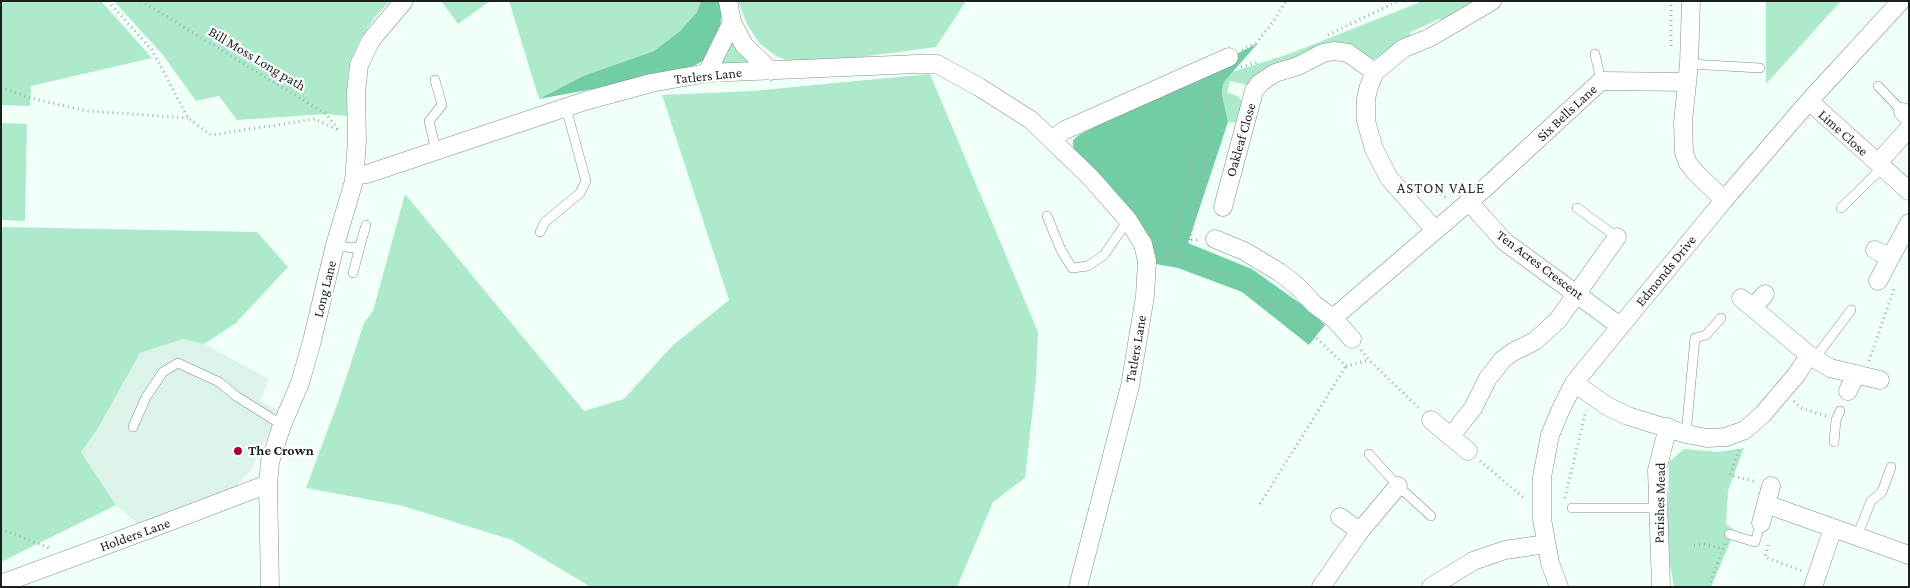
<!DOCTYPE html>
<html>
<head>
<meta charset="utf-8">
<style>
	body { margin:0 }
	#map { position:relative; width:1910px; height:588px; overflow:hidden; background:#f0fff7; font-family:"Crimson Pro",serif }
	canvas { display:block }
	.frame { position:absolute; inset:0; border:2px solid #1b201e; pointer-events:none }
</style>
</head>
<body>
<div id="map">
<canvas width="1910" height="588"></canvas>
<div class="frame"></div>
</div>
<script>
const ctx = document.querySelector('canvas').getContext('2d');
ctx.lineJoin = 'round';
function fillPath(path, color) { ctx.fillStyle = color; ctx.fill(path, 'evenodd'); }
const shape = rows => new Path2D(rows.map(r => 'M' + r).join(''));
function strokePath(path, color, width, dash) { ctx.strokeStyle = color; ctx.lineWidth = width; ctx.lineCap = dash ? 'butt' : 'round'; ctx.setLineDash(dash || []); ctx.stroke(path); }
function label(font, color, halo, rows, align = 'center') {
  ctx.font = font + ' "Crimson Pro",serif'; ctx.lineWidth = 4.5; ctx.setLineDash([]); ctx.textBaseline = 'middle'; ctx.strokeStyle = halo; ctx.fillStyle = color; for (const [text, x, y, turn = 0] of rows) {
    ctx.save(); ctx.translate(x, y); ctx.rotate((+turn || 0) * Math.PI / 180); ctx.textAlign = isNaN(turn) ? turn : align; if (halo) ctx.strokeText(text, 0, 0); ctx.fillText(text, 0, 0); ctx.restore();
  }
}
fillPath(shape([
	[183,339,204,344,269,379,260,401,279,411,251,470,232,491,141,527,116,505,81,452,97,430,140,353]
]), '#dcf3e7');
fillPath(shape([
	[1,1,101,1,152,58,31,86,30,106,1,105],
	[114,1,390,1,375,17,361,38,352,58,348,74,347,116,326,114,237,120,219,96,196,101,163,55],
	[441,1,490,1,458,24],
	[509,1,701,1,697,12,680,31,654,51,583,76,539,99],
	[738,1,966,1,936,47,815,63,791,62,776,56,759,43,747,24],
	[1423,1,1479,1,1446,21,1439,19,1411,32,1409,39,1381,57,1373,59,1368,58,1357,50,1247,85,1230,81,1227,92,1239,97,1244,105,1240,123,1228,122,1222,94,1223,83,1232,72,1289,54],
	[1766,1,1841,1,1766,84],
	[730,37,760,65,716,65],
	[930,74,1038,332,1036,379,1025,478,993,502,957,587,591,587,512,540,403,506,306,488,338,402,364,323,373,311,405,194,584,411,624,399,672,346,729,300,662,95,752,91],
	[1,123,27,124,25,221,1,220],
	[1,227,257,232,288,267,236,323,204,344,183,339,140,353,97,430,81,452,116,505,1,562],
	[1744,448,1728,491,1726,524,1735,531,1711,587,1674,587,1667,547,1669,462,1684,449,1718,452]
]), '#aceacb');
fillPath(shape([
	[701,1,722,1,720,36,712,52,701,62,688,69,657,77,539,99,583,76,654,51,680,31,697,12],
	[1258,43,1223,83,1222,94,1228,122,1188,243,1252,269,1301,304,1325,325,1309,345,1242,292,1178,268,1156,264,1152,245,1111,191,1074,149,1073,145,1073,140,1079,135]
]), '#73cda4');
const lane = shape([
	[1595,54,1601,81],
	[1689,64,1760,68],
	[435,80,442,105,429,121,436,151],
	[1878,86,1903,112],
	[1577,208,1617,237],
	[1841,208,1882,168],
	[1047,216,1061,250,1072,268,1088,266,1104,255,1128,220],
	[540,232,545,222,580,193,586,181,566,108],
	[335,245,352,248,360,246,366,225],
	[353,273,360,246],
	[1815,358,1851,310],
	[133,427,146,397,163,372,178,363,219,382,236,396,282,425],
	[1686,434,1695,338,1706,335,1721,318],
	[1834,442,1836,420,1840,411],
	[1369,454,1398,486,1431,516],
	[1572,508,1658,508],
	[1729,534,1755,542,1761,523],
	[1857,536,1871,501,1882,492,1891,467]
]);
const street = shape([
	[728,1,732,22,744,45,771,71],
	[1691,1,1689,64,1683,122,1684,153,1688,163,1695,172,1724,200],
	[707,73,732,22],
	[1809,101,1909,191],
	[1903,112,1909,117],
	[1053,139,1065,130,1229,57],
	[1878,163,1909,128],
	[355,175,367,174,585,101,651,83,707,73,917,64,937,64,979,87,1031,120,1090,177,1128,220,1143,244,1147,261,1145,296,1130,386,1078,587],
	[1468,201,1505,242,1620,326],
	[1223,207,1254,91,1260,83,1275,73,1298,66,1323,53,1334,51,1348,53,1375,72],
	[1435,230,1389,178,1374,149,1366,121,1366,99,1369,86,1375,72,1404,48,1429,38,1492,1],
	[1215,239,1244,251,1279,272,1296,285,1315,305,1333,318,1352,339],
	[1875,250,1890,257],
	[1878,281,1909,223],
	[1741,298,1809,355,1830,368,1880,380],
	[1753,308,1765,294],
	[1333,318,1485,188,1601,81,1687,82],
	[1574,383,1607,406,1628,416,1686,434,1707,438,1726,437,1745,430,1763,414,1797,374,1809,355],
	[1848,391,1856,374],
	[1431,420,1468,451],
	[1451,436,1473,408,1488,378,1497,367,1503,359,1513,352,1535,341,1558,320,1617,237],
	[1766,504,1909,555],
	[1340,517,1360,531],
	[1761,523,1771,486],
	[1,584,155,527,268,484],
	[270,587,268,484,270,462,282,425,300,383,312,341,335,245,354,181,357,141,356,92,359,65,371,40,404,1],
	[1321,587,1360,531,1398,486],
	[1431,587,1473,561,1505,550,1546,544],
	[1559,587,1550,563,1542,519,1542,477,1550,435,1561,409,1574,383,1724,200,1809,101,1901,1],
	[1661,587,1657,470,1668,427],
	[1813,587,1833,528]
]);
strokePath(lane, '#818f87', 10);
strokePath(street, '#818f87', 19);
strokePath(shape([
	[108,1,152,50,188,118,211,135,315,119,340,131],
	[141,1,326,114,339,130],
	[1328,35,1398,1],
	[1671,46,1671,1],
	[1242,50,1256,43,1273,22,1286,1],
	[1241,67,1259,62],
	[1214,83,1211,86,1169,256,1240,283,1313,335,1346,366,1369,360],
	[1,87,30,98,87,111,188,118],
	[1422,191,1432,189,1447,198],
	[1190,240,1221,87,1224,77],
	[1162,258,1169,256,1190,240,1200,240],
	[1361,350,1369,360,1420,409],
	[1869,361,1894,289,1893,287],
	[1794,401,1801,408,1826,416],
	[1739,450,1730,475,1757,482],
	[1480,461,1525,499],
	[1565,498,1586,410],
	[1260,504,1346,366],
	[1,529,49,548],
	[1694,545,1705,544,1723,549],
	[1768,545,1765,557,1802,571],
	[1709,587,1725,543]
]), '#a2ada7', 3, [1, 4]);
strokePath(lane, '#fff', 9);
strokePath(street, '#fff', 18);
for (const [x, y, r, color] of [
	[238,451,5,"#a20439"]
]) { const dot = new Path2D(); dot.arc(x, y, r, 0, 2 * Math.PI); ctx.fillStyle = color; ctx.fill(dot); strokePath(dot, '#fff', 2); }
label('14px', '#1b201e', '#fff', [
	["Bill Moss Long path",257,59,31],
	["Tatlers Lane",708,76,-6],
	["Six Bells Lane",1567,113,-43],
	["Lime Close",1843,133,42],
	["Oakleaf Close",1241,140,-74],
	["Ten Acres Crescent",1540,265,37],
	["Edmonds Drive",1666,271,-51],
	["Long Lane",325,289,-76],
	["Tatlers Lane",1136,349,-80],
	["Parishes Mead",1660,503,-89],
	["Holders Lane",135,535,-20]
]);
label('bold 14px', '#1b201e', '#fff', [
	["The Crown",248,451]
], 'left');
ctx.letterSpacing = '1px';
label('15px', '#28342e', '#fff', [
	["ASTON VALE",1441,188]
]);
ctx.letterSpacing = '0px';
</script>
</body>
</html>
